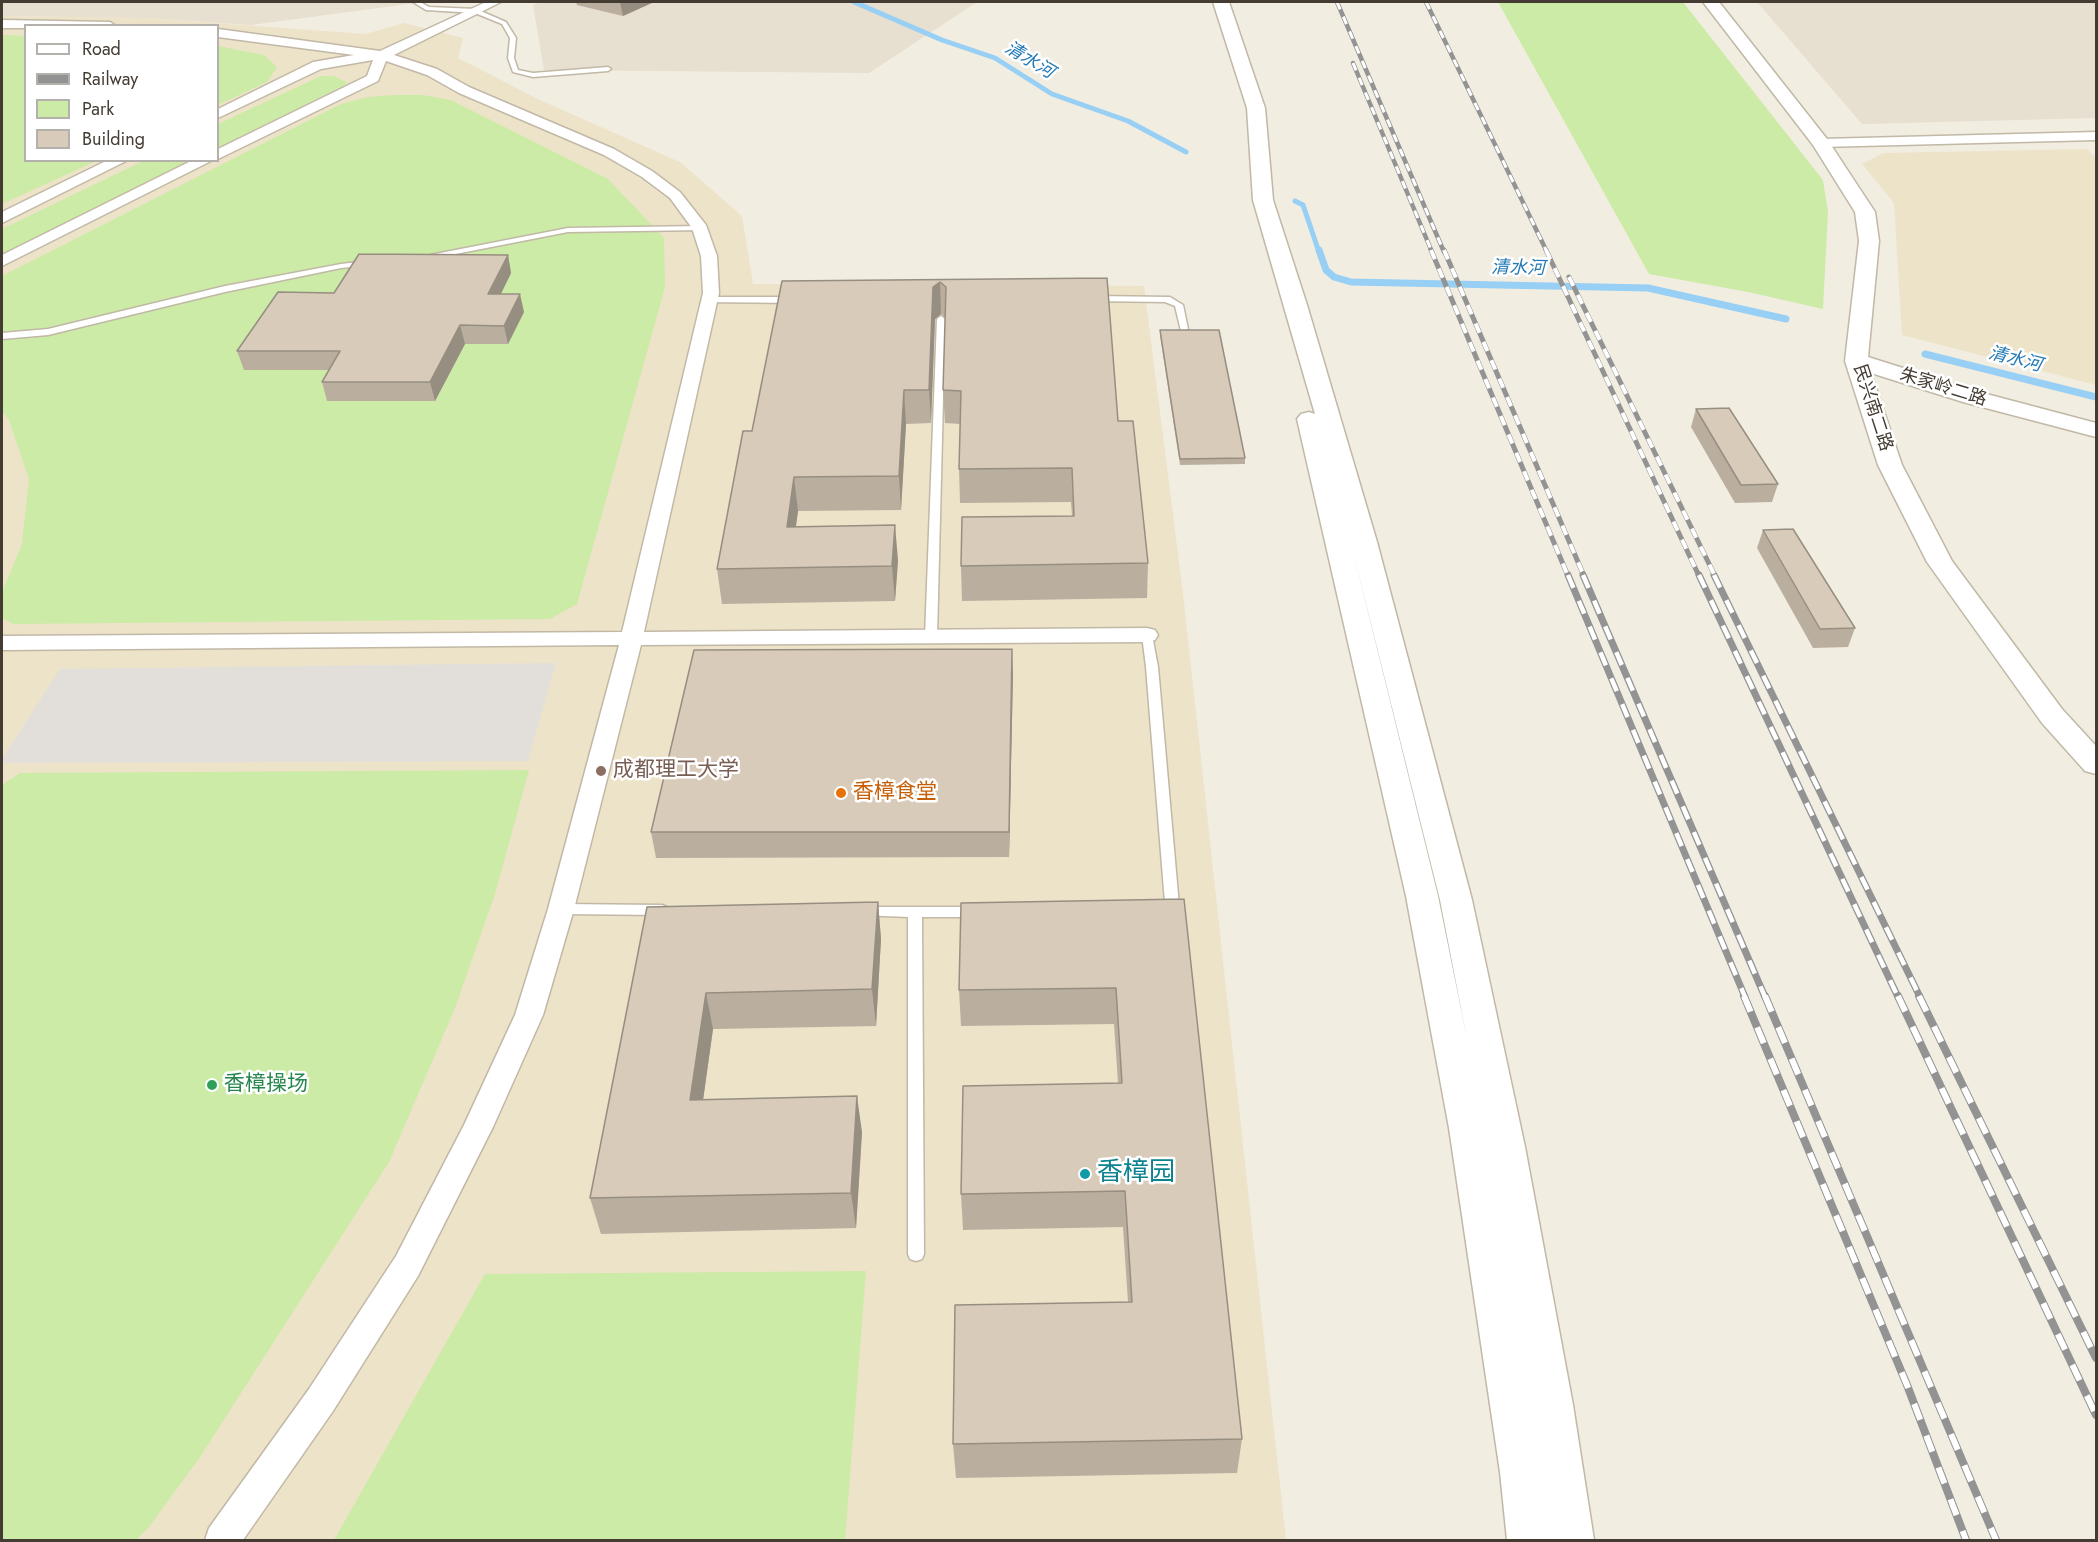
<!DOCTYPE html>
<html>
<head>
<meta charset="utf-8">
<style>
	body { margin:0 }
	#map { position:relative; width:2098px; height:1542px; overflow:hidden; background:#f2ede1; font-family:Jost,sans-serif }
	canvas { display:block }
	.frame { position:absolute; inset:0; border:3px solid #443c32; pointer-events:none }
	.legend { position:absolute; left:24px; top:24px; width:195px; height:138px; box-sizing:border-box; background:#fff; border:2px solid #b4b1ad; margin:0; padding:8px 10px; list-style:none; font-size:18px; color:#443c32 }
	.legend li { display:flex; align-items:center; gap:12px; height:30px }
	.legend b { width:30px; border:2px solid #b4b1ad }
</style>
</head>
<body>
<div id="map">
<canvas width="2098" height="1542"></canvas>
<div class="frame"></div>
<ul class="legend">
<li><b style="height:8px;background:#fff"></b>Road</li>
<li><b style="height:8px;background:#939393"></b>Railway</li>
<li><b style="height:16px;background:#cceba6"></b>Park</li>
<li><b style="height:16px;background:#d8cbb9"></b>Building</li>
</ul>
</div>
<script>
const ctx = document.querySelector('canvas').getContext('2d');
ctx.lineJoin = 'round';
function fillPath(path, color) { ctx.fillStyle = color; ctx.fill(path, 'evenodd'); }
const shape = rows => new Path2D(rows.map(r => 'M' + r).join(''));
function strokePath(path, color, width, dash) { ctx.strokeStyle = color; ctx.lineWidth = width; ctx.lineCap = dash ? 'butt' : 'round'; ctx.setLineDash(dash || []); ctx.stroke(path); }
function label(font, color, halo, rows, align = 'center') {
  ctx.font = font + ' Jost,"Noto Sans SC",sans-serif'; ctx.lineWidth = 5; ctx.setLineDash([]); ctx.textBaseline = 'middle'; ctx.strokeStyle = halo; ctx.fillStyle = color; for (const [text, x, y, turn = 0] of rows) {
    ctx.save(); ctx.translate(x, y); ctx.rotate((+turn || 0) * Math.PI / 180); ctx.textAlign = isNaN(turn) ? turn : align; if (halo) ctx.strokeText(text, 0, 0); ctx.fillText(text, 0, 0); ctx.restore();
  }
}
fillPath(shape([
	[2,2,423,2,251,25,146,18,2,16],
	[540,2,977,2,869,73,544,70,533,5],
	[1757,2,2096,2,2096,118,1862,124]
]), '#e7dfcf');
fillPath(shape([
	[2,16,146,18,365,34,404,23,463,38,458,58,540,100,680,162,742,216,753,284,1144,286,1183,593,1286,1540,2,1540],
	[26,26,218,26,218,160,26,160],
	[2087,149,2096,158,2096,385,1902,335,1894,203,1862,164,1883,153]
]), '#ede3c9');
fillPath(shape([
	[1498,2,1683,2,1823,180,1828,212,1823,309,1748,292,1649,274],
	[2,35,25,36,26,160,96,161,2,204],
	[218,46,264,55,277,67,267,82,218,105],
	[321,76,333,76,347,82,345,85,218,148,218,124],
	[395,95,423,95,451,100,608,179,664,238,665,287,577,604,550,619,13,624,2,618,2,592,22,544,29,479,9,420,2,411,2,276,341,104,368,97],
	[143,161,193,161,2,255,2,229],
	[529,770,495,894,455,1008,389,1162,200,1457,149,1527,136,1540,2,1540,2,785,20,773],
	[866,1271,845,1540,334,1540,485,1274]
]), '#cceba6');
fillPath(shape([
	[556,663,528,761,2,763,2,759,60,669]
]), '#e2dfdb');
strokePath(shape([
	[854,2,942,40,995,58,1052,94,1128,121,1186,152],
	[1295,201,1303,205,1319,252]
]), '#97cff5', 5);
strokePath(shape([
	[1319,250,1326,270,1334,277,1351,282,1648,288,1786,319],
	[1925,354,2096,397]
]), '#97cff5', 7);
const service = shape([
	[413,2,420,2,429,7,476,9,506,22,516,38,514,58,518,70,533,73,608,67,611,69,608,71,533,77,513,72,508,58,510,38,502,24,475,13,426,10,413,2],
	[700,226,703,226,703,230,568,232,430,259,426,257,430,255,568,228,700,226],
	[367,261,370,261,370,265,341,268,225,292,48,335,2,339,2,333,48,329,225,286,341,264,367,261],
	[1095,296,1170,297,1183,305,1188,329,1181,331,1175,306,1165,302,1092,301,1091,299,1095,296],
	[709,297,795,297,799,300,795,303,706,302,706,298,709,297],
	[941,316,945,319,937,637,931,640,925,637,937,319,941,316],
	[1147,632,1152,635,1158,667,1179,906,1177,909,1162,913,1157,911,1155,908,1157,905,1165,903,1146,667,1142,635,1147,632],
	[561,904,662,905,667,907,669,910,667,913,662,915,561,914,556,912,554,909,556,906,561,904],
	[863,907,977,907,982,909,984,912,982,915,977,917,922,917,924,1254,922,1259,916,1261,910,1259,908,1254,908,917,858,915,856,912,858,909,863,907]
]);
const minor = shape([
	[486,2,501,2,394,55,437,69,469,87,614,149,652,171,680,192,706,225,717,256,719,293,644,632,1147,628,1155,630,1158,635,1155,640,1147,642,641,645,574,909,543,1015,493,1127,418,1276,333,1411,243,1540,205,1540,209,1528,309,1389,396,1256,464,1125,515,1015,548,909,619,645,2,650,2,636,622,632,703,293,701,256,692,228,670,198,642,177,604,155,459,93,427,75,386,61,378,81,218,159,218,149,367,76,373,60,321,69,218,118,218,109,313,62,354,55,218,37,218,29,380,51,486,2],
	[2,20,110,22,116,26,26,26,26,28,2,28,2,20],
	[2096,132,2096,140,1821,147,1814,143,1821,139,2096,132],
	[108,160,128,160,2,223,2,212,108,160],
	[193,160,213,160,2,266,2,255,193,160]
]);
const tertiary = shape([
	[1213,2,1229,2,1265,108,1273,200,1307,305,1377,542,1472,900,1525,1147,1573,1405,1594,1540,1507,1540,1500,1472,1449,1128,1406,896,1297,419,1301,414,1309,412,1315,414,1253,200,1247,108,1213,2],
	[1350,539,1440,900,1467,1039,1438,896,1350,539],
	[1703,2,1719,2,1827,139,1875,212,1879,241,1868,357,1979,392,2096,423,2096,437,1963,402,1871,373,1902,465,1952,561,2062,709,2096,746,2096,774,2085,771,2042,723,1927,562,1878,465,1845,361,1859,241,1855,212,1813,145,1703,2]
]);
strokePath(service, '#c1b8a6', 3);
strokePath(minor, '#c1b8a6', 3);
strokePath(tertiary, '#c1b8a6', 3);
fillPath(service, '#fff');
fillPath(minor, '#fff');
fillPath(tertiary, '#fff');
const railFar3 = shape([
	[1337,2,1444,252],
	[1426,2,1547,252],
	[1353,63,1432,252]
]);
const railFar2 = shape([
	[1431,250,1568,576],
	[1444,250,1584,576],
	[1546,250,1699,576],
	[1569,277,1715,576]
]);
const railFar1 = shape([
	[1568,575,1745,997],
	[1583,575,1765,997],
	[1699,575,1898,997],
	[1714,575,1920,997]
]);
const rail = shape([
	[1744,996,1907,1385,1966,1540],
	[1765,996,1996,1540],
	[1898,996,2096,1415],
	[1919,996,2096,1358]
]);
strokePath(railFar3, '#939393', 4.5);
strokePath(railFar2, '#939393', 5);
strokePath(railFar1, '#939393', 7);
strokePath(rail, '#939393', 8);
strokePath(railFar3, '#fff', 3, [8]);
strokePath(railFar2, '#fff', 4, [10]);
strokePath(railFar1, '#fff', 4.5, [14]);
strokePath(rail, '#fff', 6, [17]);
fillPath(shape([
	[576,2,654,2,623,16,577,5],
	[508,255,511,273,501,294,524,312,508,344,465,344,435,401,327,401,322,382,329,370,244,370,237,351,334,293],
	[1107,278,1118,421,1148,563,1147,598,962,601,961,566,1072,516,1071,502,960,503,959,469,960,424,945,423,943,390,945,317,941,314,935,319,931,423,906,424,901,510,798,511,796,526,898,560,895,601,722,604,717,569,752,431,782,281],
	[1160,330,1245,458,1245,464,1180,465,1160,336],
	[1696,409,1778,484,1772,502,1735,503,1691,427],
	[1763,530,1855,628,1848,647,1813,648,1757,548],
	[1013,674,1009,857,656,858,651,832],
	[1184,899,1242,1439,1237,1473,956,1478,953,1444,1128,1302,1123,1227,963,1230,961,1194,1118,1083,1114,1024,961,1026,959,990],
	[878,902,881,939,876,1026,713,1029,703,1100,862,1132,856,1228,601,1234,590,1198,647,907]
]), '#baaf9f');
fillPath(shape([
	[620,2,654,2,623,16],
	[508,255,511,273,492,312,488,294],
	[940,282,941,314,935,319,931,423,929,390,933,287],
	[520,294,524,312,508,344,504,326],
	[460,325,465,344,435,401,430,382],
	[904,390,906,424,901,510,899,476],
	[794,477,798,511,791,561,787,527],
	[895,525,898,560,895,601,892,566],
	[1012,649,1013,674,1009,857,1009,832],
	[878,902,881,939,876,1026,872,989],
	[706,993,713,1029,698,1136,690,1100],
	[857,1096,862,1132,856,1228,851,1193]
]), '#978e82');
const building = shape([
	[359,254,508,255,488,294,520,294,504,326,460,325,430,382,322,382,340,351,237,351,278,292,334,293,359,254],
	[1107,278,1118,421,1133,421,1148,563,961,566,962,517,1074,516,1072,468,959,469,961,391,943,390,946,287,940,282,933,287,929,390,904,390,899,476,794,477,787,527,895,525,892,566,717,569,743,431,752,431,782,281,1107,278],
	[1160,330,1219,330,1245,458,1180,459,1160,330],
	[1729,408,1778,484,1741,485,1696,409,1729,408],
	[1793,529,1855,628,1820,629,1763,530,1793,529],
	[1012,649,1009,832,651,832,694,650,1012,649],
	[1184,899,1242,1439,953,1444,955,1305,1132,1302,1125,1191,961,1194,963,1086,1122,1083,1116,988,959,990,961,903,1184,899],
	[878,902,872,989,706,993,690,1100,857,1096,851,1193,590,1198,647,907,878,902]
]);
fillPath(building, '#d8cbb9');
strokePath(building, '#978e82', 1.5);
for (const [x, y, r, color] of [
	[601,771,6,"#8d6e63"],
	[841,793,6,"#e8710a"],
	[212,1085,6,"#2e9e5b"],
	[1085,1174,6,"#0f9aa8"]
]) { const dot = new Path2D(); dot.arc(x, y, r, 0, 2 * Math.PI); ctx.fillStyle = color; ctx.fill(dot); strokePath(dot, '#fff', 2); }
label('italic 18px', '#247ab6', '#fff', [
	["清水河",1029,61,31],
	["清水河",1518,269,1],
	["清水河",2015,360,14]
]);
label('18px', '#443c32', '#fff', [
	["朱家岭二路",1943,388,17],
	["民兴南二路",1872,408,72]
]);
label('21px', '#785e54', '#fff', [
	["成都理工大学",613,771]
], 'left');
label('21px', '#c56008', '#fff', [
	["香樟食堂",853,793]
], 'left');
label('21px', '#27864d', '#fff', [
	["香樟操场",224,1085]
], 'left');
label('26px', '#0d838f', '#fff', [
	["香樟园",1097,1174]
], 'left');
</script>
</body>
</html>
